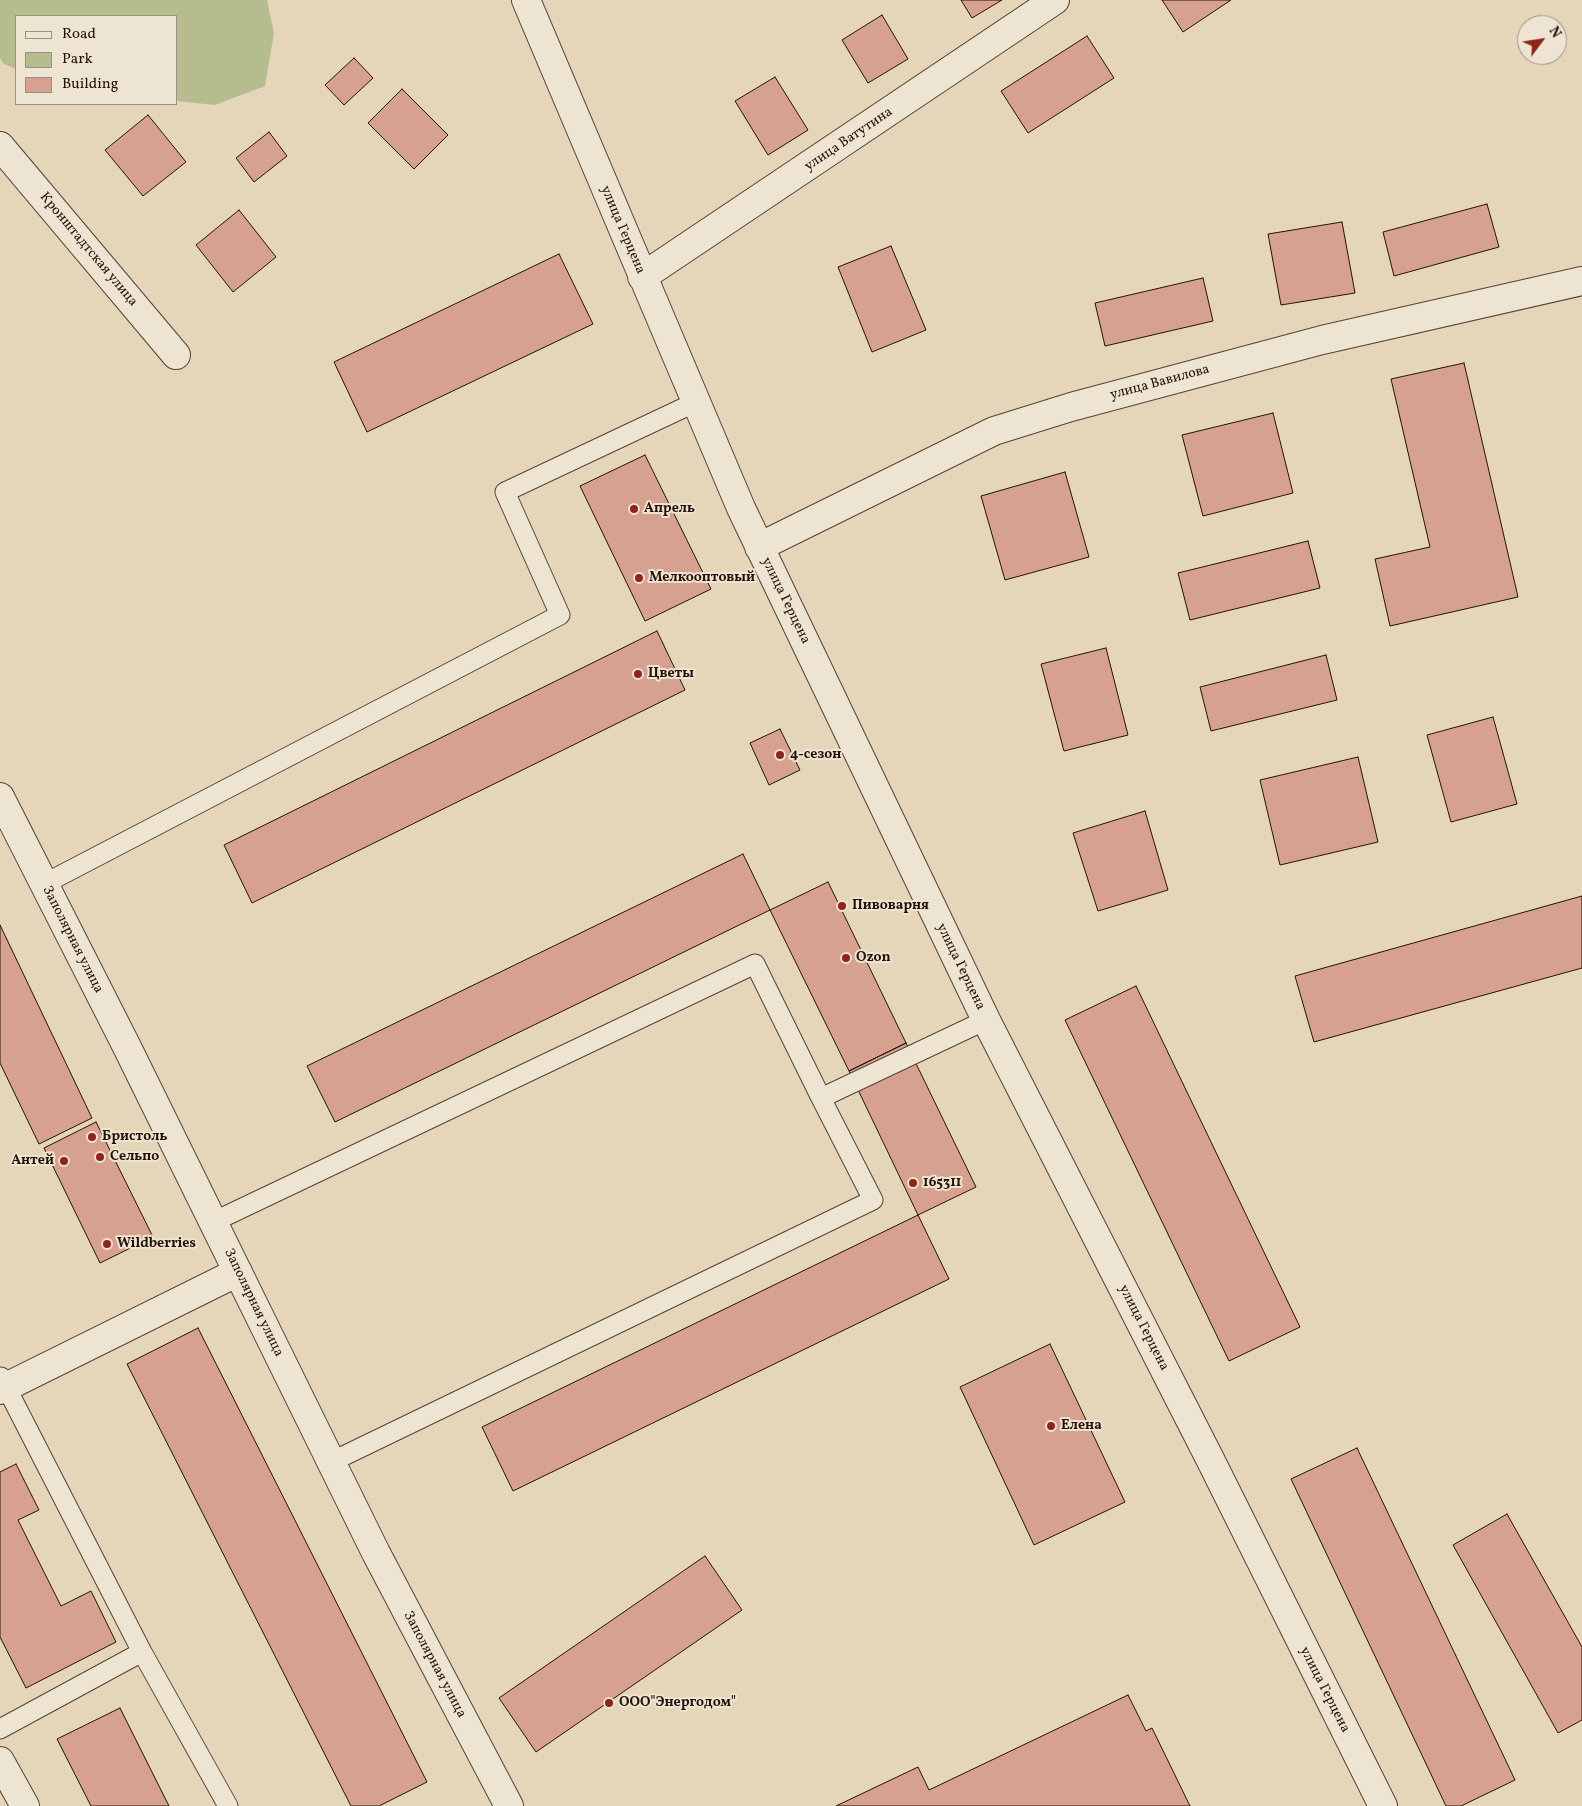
<!DOCTYPE html>
<html>
<head>
<meta charset="utf-8">
<style>
	body { margin:0 }
	#map { position:relative; width:1582px; height:1806px; overflow:hidden; background:#e5d5b9; font-family:Vollkorn,serif }
	canvas { display:block }
	.legend { position:absolute; left:15px; top:15px; width:162px; height:90px; box-sizing:border-box; background:#eee4d2; border:1px solid #9d9082; margin:0; padding:6px 9px; list-style:none; font-size:15px; color:#24120a }
	.legend li { display:flex; align-items:center; gap:10px; height:25px }
	.legend b { width:25px; border:1px solid #9d9082 }
	.north { position:absolute; left:1517px; top:15px; width:50px; height:50px; box-sizing:border-box; background:#eee4d2; border:1px solid #9d9082; border-radius:50%; rotate:59deg; font-size:14px; font-weight:700; line-height:20px; text-align:center; color:#24120a }
	.north::after { content:''; display:block; margin:auto; width:18px; height:22px; background:#8f2418; clip-path:polygon(50% 0,100% 100%,50% 72%,0 100%) }
</style>
</head>
<body>
<div id="map">
<canvas width="1582" height="1806"></canvas>
<ul class="legend">
<li><b style="height:6px;background:#eee4d2"></b>Road</li>
<li><b style="height:14px;background:#b5bd8f"></b>Park</li>
<li><b style="height:14px;background:#d6a28f"></b>Building</li>
</ul>
<div class="north">N</div>
</div>
<script>
const ctx = document.querySelector('canvas').getContext('2d');
ctx.lineJoin = 'round';
function fillPath(path, color) { ctx.fillStyle = color; ctx.fill(path, 'evenodd'); }
const shape = rows => new Path2D(rows.map(r => 'M' + r).join(''));
function strokePath(path, color, width, dash) { ctx.strokeStyle = color; ctx.lineWidth = width; ctx.lineCap = dash ? 'butt' : 'round'; ctx.setLineDash(dash || []); ctx.stroke(path); }
function label(font, color, halo, rows, align = 'center') {
  ctx.font = font + ' Vollkorn,serif'; ctx.lineWidth = 4; ctx.setLineDash([]); ctx.textBaseline = 'middle'; ctx.strokeStyle = halo; ctx.fillStyle = color; for (const [text, x, y, turn = 0] of rows) {
    ctx.save(); ctx.translate(x, y); ctx.rotate((+turn || 0) * Math.PI / 180); ctx.textAlign = isNaN(turn) ? turn : align; if (halo) ctx.strokeText(text, 0, 0); ctx.fillText(text, 0, 0); ctx.restore();
  }
}
fillPath(shape([
	[0,0,267,0,274,33,265,86,215,105,176,101,176,16,16,16,16,69,4,64,0,58]
]), '#b5bd8f');
const building = shape([
	[961,0,1002,0,972,18,961,0],
	[1162,0,1231,0,1183,32,1162,0],
	[882,15,908,59,868,83,842,40,882,15],
	[1087,36,1114,78,1028,133,1001,91,1087,36],
	[354,58,373,78,344,105,325,85,354,58],
	[775,77,808,130,768,155,735,101,775,77],
	[402,89,448,135,414,169,368,123,402,89],
	[148,115,186,162,143,196,105,150,148,115],
	[269,132,287,156,254,182,236,158,269,132],
	[1487,204,1499,247,1394,276,1383,232,1487,204],
	[239,210,276,257,233,292,196,245,239,210],
	[1342,222,1355,293,1281,305,1268,234,1342,222],
	[891,246,926,330,872,352,838,267,891,246],
	[559,254,593,324,367,432,334,362,559,254],
	[1203,278,1213,321,1105,346,1095,303,1203,278],
	[1464,363,1518,597,1390,626,1375,559,1430,547,1391,379,1464,363],
	[1273,413,1293,493,1203,516,1182,435,1273,413],
	[645,455,711,589,645,621,580,486,645,455],
	[1065,472,1089,557,1005,580,981,496,1065,472],
	[1308,541,1320,588,1190,620,1178,573,1308,541],
	[657,631,685,690,252,903,224,845,657,631],
	[1106,648,1128,735,1064,751,1041,664,1106,648],
	[1326,655,1337,700,1211,731,1200,687,1326,655],
	[1493,717,1517,804,1451,822,1427,735,1493,717],
	[780,729,800,770,769,785,750,743,780,729],
	[1358,757,1378,842,1280,865,1260,780,1358,757],
	[1145,811,1168,890,1098,911,1073,833,1145,811],
	[743,854,770,910,335,1122,307,1066,743,854],
	[828,882,906,1043,849,1071,770,910,828,882],
	[1582,896,1582,968,1314,1042,1295,976,1582,896],
	[0,925,92,1118,39,1144,0,1063,0,925],
	[1136,986,1300,1327,1229,1361,1065,1020,1136,986],
	[906,1043,976,1187,918,1215,849,1071,906,1043],
	[96,1122,153,1237,100,1263,44,1148,96,1122],
	[918,1215,949,1279,513,1491,482,1427,918,1215],
	[198,1328,427,1782,379,1806,351,1806,127,1364,198,1328],
	[1050,1344,1125,1502,1034,1545,960,1387,1050,1344],
	[1357,1448,1515,1780,1461,1806,1446,1806,1291,1479,1357,1448],
	[16,1464,39,1510,18,1520,61,1606,91,1591,116,1642,26,1688,0,1637,0,1472,16,1464],
	[1507,1514,1582,1647,1582,1720,1558,1733,1453,1545,1507,1514],
	[705,1556,742,1610,536,1752,499,1698,705,1556],
	[1128,1695,1146,1731,1152,1728,1190,1806,836,1806,918,1767,929,1790,1128,1695],
	[120,1708,169,1806,91,1806,57,1739,120,1708]
]);
fillPath(building, '#d6a28f');
strokePath(building, '#24120a', 1);
const service = shape([
	[44,884,560,615,505,492,696,402],
	[213,1222,755,964,821,1098],
	[331,1462,873,1200,821,1098,986,1020],
	[142,1652,228,1806],
	[0,1729,142,1652,1,1377]
]);
const minor = shape([
	[526,0,741,508,986,1020,1210,1459,1383,1806],
	[0,146,176,355],
	[642,277,1055,0],
	[759,547,994,431,1071,407,1322,340,1582,281],
	[0,797,126,1045,376,1553,509,1806],
	[0,1390,238,1272],
	[0,1761,25,1806]
]);
strokePath(service, '#544336', 21);
strokePath(minor, '#544336', 30);
strokePath(service, '#eee4d2', 19);
strokePath(minor, '#eee4d2', 28);
for (const [x, y, r, color] of [
	[634,509,5,"#8f2418"],
	[639,578,5,"#8f2418"],
	[638,674,5,"#8f2418"],
	[780,755,5,"#8f2418"],
	[842,906,5,"#8f2418"],
	[846,958,5,"#8f2418"],
	[92,1137,5,"#8f2418"],
	[100,1157,5,"#8f2418"],
	[64,1161,5,"#8f2418"],
	[913,1183,5,"#8f2418"],
	[107,1244,5,"#8f2418"],
	[1051,1426,5,"#8f2418"],
	[609,1703,5,"#8f2418"]
]) { const dot = new Path2D(); dot.arc(x, y, r, 0, 2 * Math.PI); ctx.fillStyle = color; ctx.fill(dot); strokePath(dot, '#eee4d2', 2); }
label('14px', '#24120a', '#eee4d2', [
	["улица Ватутина",849,140,-34],
	["улица Герцена",622,230,67],
	["Кронштадтская улица",88,250,50],
	["улица Вавилова",1160,383,-15],
	["улица Герцена",785,601,64],
	["Заполярная улица",72,940,63],
	["улица Герцена",960,967,64],
	["Заполярная улица",253,1303,64],
	["улица Герцена",1143,1328,63],
	["Заполярная улица",434,1665,62],
	["улица Герцена",1324,1690,63]
]);
label('bold 14px', '#24120a', '#eee4d2', [
	["Апрель",644,509],
	["Мелкооптовый",649,578],
	["Цветы",648,674],
	["4-сезон",790,755],
	["Пивоварня",852,906],
	["Ozon",856,958],
	["Бристоль",102,1137],
	["Сельпо",110,1157],
	["Антей",54,1161,"right"],
	["165311",923,1183],
	["Wildberries",117,1244],
	["Елена",1061,1426],
	["ООО\"Энергодом\"",619,1703]
], 'left');
</script>
</body>
</html>
